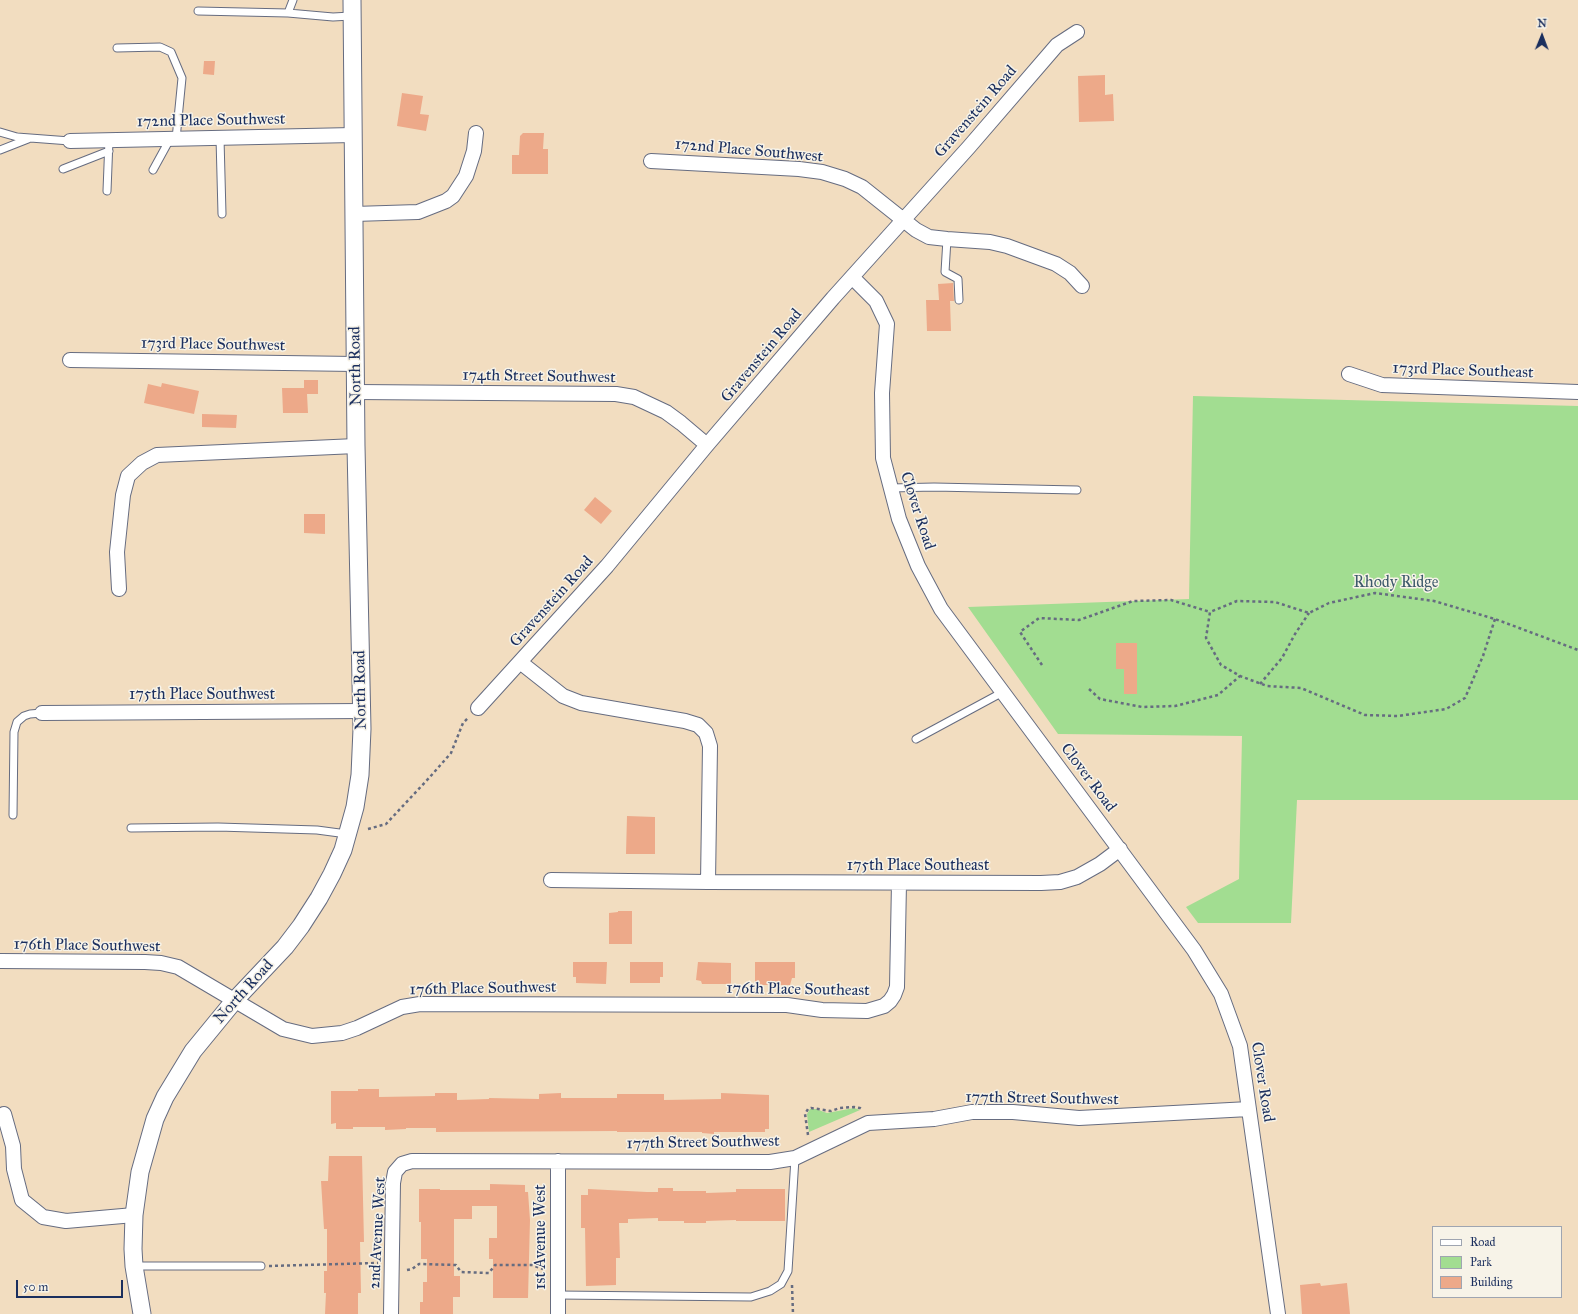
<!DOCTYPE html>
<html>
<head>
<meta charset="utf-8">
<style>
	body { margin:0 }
	#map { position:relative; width:1578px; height:1314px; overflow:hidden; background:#f2ddc0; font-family:"IM FELL Great Primer",serif }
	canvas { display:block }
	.legend { position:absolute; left:1432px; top:1226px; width:130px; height:72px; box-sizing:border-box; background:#f7f3e8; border:1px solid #9fa5b1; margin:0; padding:5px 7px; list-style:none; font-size:12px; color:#1b2f5e }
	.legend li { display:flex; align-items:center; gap:8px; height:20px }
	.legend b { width:20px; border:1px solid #9fa5b1 }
	.north { position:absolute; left:1522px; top:16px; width:40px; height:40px; -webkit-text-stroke:3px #f7f3e8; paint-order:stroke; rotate:1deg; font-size:11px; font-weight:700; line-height:16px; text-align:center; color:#1b2f5e }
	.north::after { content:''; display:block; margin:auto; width:14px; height:18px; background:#1b2f5e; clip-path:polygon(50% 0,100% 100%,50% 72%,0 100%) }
	.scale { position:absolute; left:16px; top:1280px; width:107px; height:18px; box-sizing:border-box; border:2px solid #1b2f5e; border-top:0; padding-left:5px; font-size:12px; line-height:14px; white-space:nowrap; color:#1b2f5e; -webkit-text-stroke:3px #f7f3e8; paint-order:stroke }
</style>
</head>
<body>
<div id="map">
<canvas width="1578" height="1314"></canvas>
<ul class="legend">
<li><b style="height:5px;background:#fff"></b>Road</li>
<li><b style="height:11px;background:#a2dd91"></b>Park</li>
<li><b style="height:11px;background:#eda989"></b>Building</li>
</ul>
<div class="north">N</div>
<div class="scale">50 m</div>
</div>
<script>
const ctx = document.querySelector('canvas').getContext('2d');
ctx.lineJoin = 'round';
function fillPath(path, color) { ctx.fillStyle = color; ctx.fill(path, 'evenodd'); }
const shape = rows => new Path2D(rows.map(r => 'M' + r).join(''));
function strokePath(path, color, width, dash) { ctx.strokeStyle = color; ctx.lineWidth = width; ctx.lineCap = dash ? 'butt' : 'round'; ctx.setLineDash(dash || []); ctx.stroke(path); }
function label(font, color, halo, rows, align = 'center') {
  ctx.font = font + ' "IM FELL Great Primer",serif'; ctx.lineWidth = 3; ctx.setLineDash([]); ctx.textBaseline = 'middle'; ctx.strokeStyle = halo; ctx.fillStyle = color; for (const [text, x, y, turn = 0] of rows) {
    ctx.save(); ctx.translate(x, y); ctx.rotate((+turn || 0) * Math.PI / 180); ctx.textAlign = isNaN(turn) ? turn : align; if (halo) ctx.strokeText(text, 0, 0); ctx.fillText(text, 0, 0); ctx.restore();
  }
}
fillPath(shape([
	[1193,396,1578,406,1578,800,1297,800,1291,923,1198,923,1186,907,1239,879,1242,736,1058,734,968,607,1189,599],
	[854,1108,860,1110,809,1132,807,1114,810,1109,816,1109,827,1113]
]), '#a2dd91');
fillPath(shape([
	[204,61,215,61,214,75,203,74],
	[1105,75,1105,95,1113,94,1114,121,1079,122,1078,76],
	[402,93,423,96,420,114,429,115,426,131,397,126],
	[523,133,544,133,543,149,548,149,548,174,512,174,512,155,519,155,520,136],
	[953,283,954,301,950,301,951,331,927,331,926,300,939,300,938,284],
	[304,380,318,380,318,394,307,394,308,413,283,413,282,388,304,388],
	[162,383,199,391,194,414,144,403,148,384,161,387],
	[202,414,237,415,236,428,202,427],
	[595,497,612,511,601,524,584,510],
	[304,514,325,514,325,534,304,533],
	[1116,643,1137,643,1137,694,1124,694,1124,669,1116,669],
	[627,816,655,817,655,854,626,854],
	[618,911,632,911,632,944,609,944,609,913,618,912],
	[573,962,607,962,606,984,576,983,576,977,573,977],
	[630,962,663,962,663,977,660,977,660,983,630,983],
	[698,962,731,963,731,984,702,984,701,981,696,980],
	[755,962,795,962,795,978,792,978,790,985,755,985],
	[358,1089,379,1089,379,1097,435,1096,435,1093,457,1093,457,1100,489,1099,489,1098,539,1099,539,1094,561,1093,561,1098,617,1098,617,1094,664,1094,664,1100,721,1099,721,1093,769,1095,769,1129,765,1129,765,1132,714,1132,714,1134,702,1133,702,1132,617,1132,617,1131,436,1132,436,1128,406,1128,406,1129,385,1130,385,1127,353,1127,353,1129,336,1129,336,1123,331,1124,331,1091,358,1091],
	[329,1156,362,1156,364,1242,360,1242,361,1293,358,1293,358,1314,325,1314,326,1293,324,1293,324,1271,327,1271,327,1229,324,1229,321,1181,328,1181],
	[490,1184,525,1185,525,1192,528,1192,530,1220,528,1298,493,1298,493,1259,489,1259,489,1238,497,1238,497,1206,472,1206,472,1219,454,1219,454,1276,460,1276,460,1297,453,1297,453,1314,420,1314,420,1302,423,1302,423,1282,427,1282,427,1259,421,1259,421,1222,419,1222,419,1189,440,1189,440,1190,490,1190],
	[658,1188,673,1188,673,1191,706,1191,706,1193,736,1192,736,1189,785,1189,785,1221,736,1221,736,1220,706,1221,706,1223,684,1223,684,1221,658,1221,658,1218,628,1219,628,1223,619,1223,620,1258,616,1258,616,1285,586,1286,585,1228,581,1228,581,1195,588,1195,588,1189,647,1192,658,1192],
	[1320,1283,1321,1286,1347,1283,1350,1314,1302,1314,1300,1285]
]), '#eda989');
const service = shape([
	[198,11,288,13,333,17,351,16],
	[288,13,293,0],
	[117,48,160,47,171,52,182,78,176,139],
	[0,132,17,137,70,141],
	[220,138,222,214],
	[0,150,28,139],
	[63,169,109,151],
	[153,170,170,139],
	[107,191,109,140],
	[947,239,945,272,958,279,959,300],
	[891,488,934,487,1077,490],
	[916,739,1003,692],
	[13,815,14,732,17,722,24,716,30,714,42,713],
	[131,828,218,827,317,830,347,834],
	[134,1266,261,1266],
	[558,1295,751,1297,770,1291,781,1284,788,1271,795,1158]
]);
const minor = shape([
	[70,141,353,135],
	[651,161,799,169,822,172,845,179,862,187,916,230,929,237,947,239,990,242,1007,246,1056,264,1070,273,1082,286],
	[354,214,418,212,446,201,453,196,466,176,474,151,476,133],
	[852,277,876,301,887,324,882,393,883,458,899,519,918,566,941,609,1194,950,1221,994,1240,1046,1278,1314],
	[70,360,355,364],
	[1349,374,1382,385,1578,392],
	[356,392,616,394,634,397,666,412,681,423,707,445],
	[119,589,117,552,123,495,128,476,142,463,157,455,356,446],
	[520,662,563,696,581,703,685,721,698,725,706,733,710,746,708,882],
	[478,708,607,566,707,445,833,298,969,147,1057,45,1077,32],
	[42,713,362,711],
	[551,880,708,882,1041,883,1060,882,1077,877,1100,864,1120,849],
	[0,961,145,962,161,963,178,967,283,1029,312,1036,342,1033,357,1028,402,1007,420,1004,787,1005,822,1010,867,1011,884,1006,890,1001,894,995,897,987,899,883],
	[4,1114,13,1146,14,1169,22,1200,43,1217,66,1221,134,1215],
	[391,1314,393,1183,395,1172,402,1164,412,1161,770,1162,795,1158,868,1123,934,1119,972,1112,1013,1112,1079,1118,1249,1109],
	[558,1314,558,1161]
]);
const tertiary = shape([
	[142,1314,134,1266,133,1249,134,1215,140,1172,155,1119,165,1097,193,1051,234,1001,285,947,301,926,319,898,332,874,343,850,355,807,360,775,362,729,356,446,352,0]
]);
strokePath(service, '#666c80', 9);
strokePath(minor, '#666c80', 16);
strokePath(tertiary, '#666c80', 19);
strokePath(shape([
	[1495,619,1483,656,1465,698,1446,709,1398,716,1365,715,1301,688,1267,686,1240,676,1221,665,1206,638,1210,612,1237,601,1275,602,1309,613,1329,603,1375,593,1434,601,1495,619,1578,650],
	[1042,665,1020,632,1039,618,1079,620,1133,601,1171,600,1210,612],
	[1260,684,1282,658,1295,634,1309,613],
	[1089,689,1100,699,1142,707,1175,706,1218,695,1240,676],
	[368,829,386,824,429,778,451,753,463,723,469,717],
	[808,1135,805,1114,808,1109,811,1108,831,1111,840,1108,854,1107,860,1108,863,1110],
	[269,1266,378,1263],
	[407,1270,412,1269,419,1264,456,1265,461,1272,489,1273,495,1265,532,1265,543,1269],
	[792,1285,793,1314]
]), '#666c80', 2.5, [3, 3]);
strokePath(service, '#fff', 7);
strokePath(minor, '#fff', 14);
strokePath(tertiary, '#fff', 17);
label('16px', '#1b2f5e', '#f7f3e8', [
	["Gravenstein Road",976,112,-49],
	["172nd Place Southwest",211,121,-1],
	["172nd Place Southwest",749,151,5],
	["173rd Place Southwest",213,345,1],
	["Gravenstein Road",762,356,-50],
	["North Road",356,366,-91],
	["173rd Place Southeast",1463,371,2],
	["174th Street Southwest",539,377,1],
	["Clover Road",917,511,72],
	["Gravenstein Road",552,602,-48],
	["North Road",361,690,-91],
	["175th Place Southwest",202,695],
	["Clover Road",1088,778,53],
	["175th Place Southeast",918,866],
	["176th Place Southwest",87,946,1],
	["176th Place Southwest",483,989,-1],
	["176th Place Southeast",798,990,1],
	["North Road",244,992,-48],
	["Clover Road",1262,1082,81],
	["177th Street Southwest",1042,1099,1],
	["177th Street Southwest",703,1143,-1],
	["2nd Avenue West",378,1233,-87],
	["1st Avenue West",541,1237,-90]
]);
label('16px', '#3d5a6b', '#f7f3e8', [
	["Rhody Ridge",1396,583]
]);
</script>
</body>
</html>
